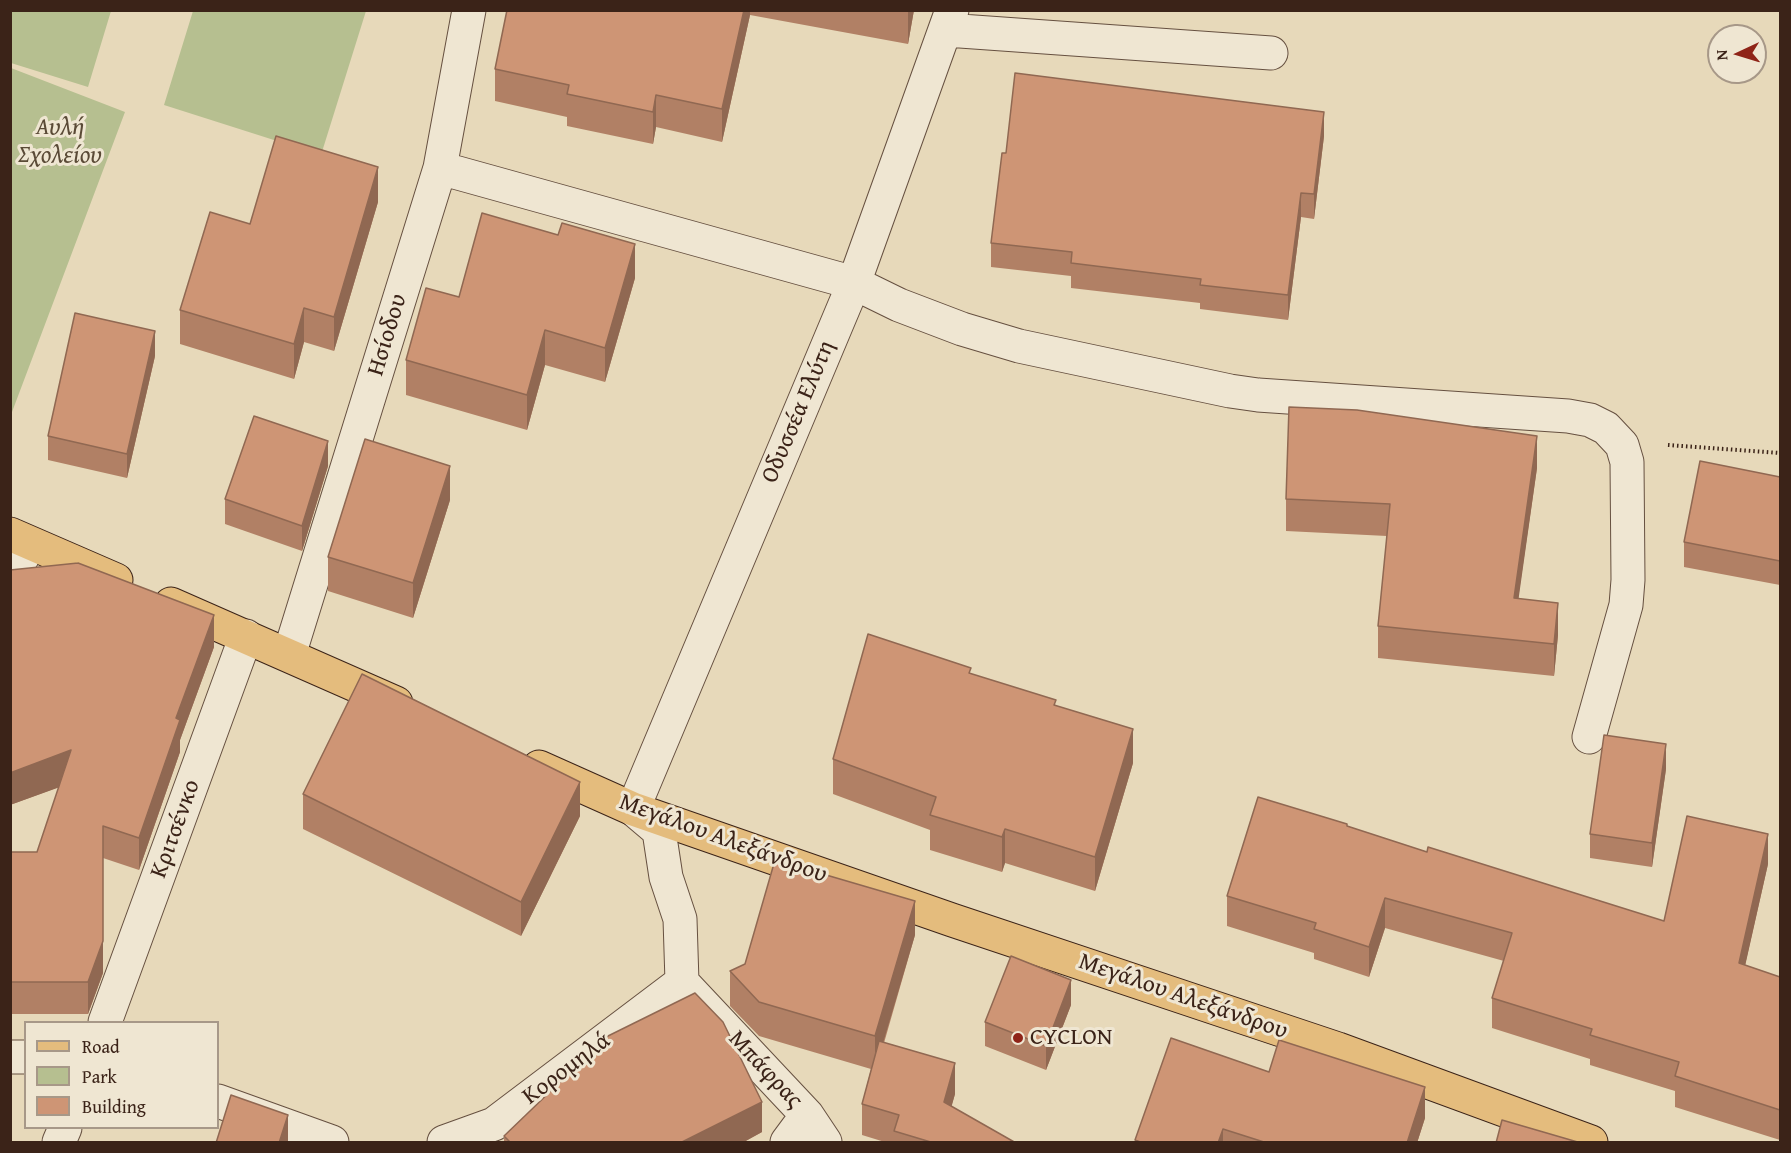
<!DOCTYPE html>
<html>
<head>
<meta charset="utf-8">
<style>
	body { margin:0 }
	#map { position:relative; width:1791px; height:1153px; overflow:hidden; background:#e7d9ba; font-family:"Gentium Book Plus",serif }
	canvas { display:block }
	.frame { position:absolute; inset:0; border:12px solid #3b2318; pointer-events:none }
	.legend { position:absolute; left:24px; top:1021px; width:195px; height:108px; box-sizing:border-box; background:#efe6d2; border:2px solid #a79888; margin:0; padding:8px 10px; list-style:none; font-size:18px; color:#3b2318 }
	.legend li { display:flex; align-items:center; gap:12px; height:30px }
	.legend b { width:30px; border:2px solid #a79888 }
	.north { position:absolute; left:1707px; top:24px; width:60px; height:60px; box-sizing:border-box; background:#efe6d2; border:2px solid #a79888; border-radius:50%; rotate:266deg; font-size:16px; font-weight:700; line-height:24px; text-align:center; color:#3b2318 }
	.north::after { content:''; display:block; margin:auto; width:21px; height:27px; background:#8f2418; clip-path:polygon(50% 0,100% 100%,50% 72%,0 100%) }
</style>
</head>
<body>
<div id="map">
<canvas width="1791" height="1153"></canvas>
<div class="frame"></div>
<ul class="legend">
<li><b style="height:8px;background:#e4bc7d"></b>Road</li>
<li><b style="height:16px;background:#b6bf90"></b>Park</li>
<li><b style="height:16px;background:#ce9575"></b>Building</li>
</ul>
<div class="north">N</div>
</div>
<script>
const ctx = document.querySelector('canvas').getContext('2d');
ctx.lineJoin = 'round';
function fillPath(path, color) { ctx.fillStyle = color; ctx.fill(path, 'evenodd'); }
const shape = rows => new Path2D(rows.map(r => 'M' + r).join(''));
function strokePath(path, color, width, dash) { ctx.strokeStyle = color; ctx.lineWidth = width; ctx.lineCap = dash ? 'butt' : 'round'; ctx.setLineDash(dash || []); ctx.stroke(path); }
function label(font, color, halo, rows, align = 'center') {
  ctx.font = font + ' "Gentium Book Plus",serif'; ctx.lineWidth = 6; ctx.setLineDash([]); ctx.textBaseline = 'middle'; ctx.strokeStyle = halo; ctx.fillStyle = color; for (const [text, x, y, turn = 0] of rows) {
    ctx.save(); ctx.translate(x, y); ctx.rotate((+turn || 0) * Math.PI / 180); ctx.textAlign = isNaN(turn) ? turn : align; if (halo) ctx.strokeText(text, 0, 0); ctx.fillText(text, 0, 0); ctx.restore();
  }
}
fillPath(shape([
	[11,10,111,11,88,87,11,63],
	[193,11,366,11,321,155,164,105],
	[11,68,125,112,12,412,10,412]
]), '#b6bf90');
const minor = shape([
	[946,30,1271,53],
	[440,168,854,283,899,305,962,329,1019,346,1230,391,1258,395,1568,416,1590,420,1606,428,1622,445,1627,462,1628,580,1626,605,1589,737],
	[10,576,31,544],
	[289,655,440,168,469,10],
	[105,1022,246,636],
	[10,1057,26,1057],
	[218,1101,332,1142],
	[59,1142,65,1128],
	[444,1142,494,1124,682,982],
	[787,1142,807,1115],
	[825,1142,807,1115,682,982,680,919,666,877,659,831,633,809,854,283,952,10]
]);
const major = shape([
	[10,534,116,580],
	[171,604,396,703],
	[539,767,633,809,952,920,1338,1049,1591,1142]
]);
strokePath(minor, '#665040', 35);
strokePath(major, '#3b2318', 35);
strokePath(shape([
	[1668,445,1780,453]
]), '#3b2318', 4, [1.5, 3]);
strokePath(minor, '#efe6d2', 33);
strokePath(major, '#e4bc7d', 33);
fillPath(shape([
	[507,10,914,10,908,44,750,15,722,142,656,127,653,144,567,126,567,117,495,101,495,69],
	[1324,136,1314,219,1301,217,1288,320,1200,309,1200,303,1071,288,1071,276,991,267,991,243,1006,153],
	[378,202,334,351,304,342,294,379,180,344,180,310,250,224],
	[558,235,635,278,605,382,545,365,527,430,406,395,406,360,459,297],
	[155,356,127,478,48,460,48,436],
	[328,466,302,551,225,524,225,499],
	[1537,468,1518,599,1558,635,1554,676,1378,658,1378,626,1387,536,1286,531,1286,499],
	[1780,477,1780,585,1684,567,1684,542],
	[450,500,413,618,328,591,328,557],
	[10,570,214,647,180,740,180,752,139,870,103,858,103,973,88,1014,10,1014,10,899,37,852,59,787,10,805],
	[971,674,1056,705,1133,763,1095,891,1005,863,1002,872,930,850,930,830,833,794,833,759],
	[1666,769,1652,867,1590,858,1590,834],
	[303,794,580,816,521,936,303,829],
	[1347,826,1427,852,1664,921,1768,864,1745,965,1780,977,1780,1140,1675,1107,1675,1091,1590,1065,1590,1059,1492,1028,1492,998,1504,961,1385,928,1369,977,1314,959,1314,953,1227,926,1227,896],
	[915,935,884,1043,955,1094,951,1107,1016,1143,888,1143,862,1135,862,1104,871,1069,759,1036,730,1006,730,971],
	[1071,1005,1046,1070,985,1046,985,1022],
	[1269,1072,1425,1118,1417,1143,1135,1143,1135,1140],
	[762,1132,742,1143,504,1143,504,1136]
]), '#b18065');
fillPath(shape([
	[744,10,750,10,750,15,722,142,722,109],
	[908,10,914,10,908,44],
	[656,95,656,127,653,144,653,112],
	[1324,112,1324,136,1314,219,1314,194],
	[378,167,378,202,334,351,334,317],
	[1301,193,1301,217,1288,320,1288,295],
	[635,244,635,278,605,382,605,348],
	[304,308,304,342,294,379,294,344],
	[545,330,545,365,527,430,527,395],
	[155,331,155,356,127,478,127,454],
	[1537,436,1537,468,1514,631,1514,598],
	[328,441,328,466,302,551,302,526],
	[450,466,450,500,413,618,413,583],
	[1558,603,1558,635,1554,676,1554,644],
	[214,615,214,647,180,740,180,752,139,870,139,838,176,718],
	[1133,729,1133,763,1095,891,1095,857],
	[1666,744,1666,769,1652,867,1652,843],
	[71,750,71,783,10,805,10,773],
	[580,782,580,816,521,936,521,902],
	[1005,829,1005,863,1002,872,1002,837],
	[1768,834,1768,864,1739,993,1739,963],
	[1385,898,1385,928,1369,977,1369,947],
	[915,901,915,935,875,1070,875,1036],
	[103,941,103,973,88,1014,88,982],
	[1071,980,1071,1005,1046,1070,1046,1046],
	[955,1063,955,1094,944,1134,944,1102],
	[1425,1087,1425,1118,1417,1143,1407,1143],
	[762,1102,762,1132,742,1143,680,1143],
	[288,1115,288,1143,279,1143],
	[1223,1129,1223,1143,1218,1143]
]), '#906852');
const building = shape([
	[507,10,744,10,722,109,656,95,653,112,567,94,569,85,495,69,507,10],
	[1015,73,1324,112,1314,194,1301,193,1288,295,1200,285,1201,279,1071,263,1072,252,991,243,1002,153,1006,153,1015,73],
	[276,136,378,167,334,317,304,308,294,344,180,310,210,212,250,224,276,136],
	[482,213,558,235,562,223,635,244,605,348,545,330,527,395,406,360,426,288,459,297,482,213],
	[75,313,155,331,127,454,48,436,75,313],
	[1289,407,1357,410,1537,436,1514,598,1558,603,1554,644,1378,626,1390,504,1286,499,1289,407],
	[254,416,328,441,302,526,225,499,254,416],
	[365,439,450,466,413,583,328,557,365,439],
	[1700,461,1780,477,1780,561,1684,542,1700,461],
	[78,563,214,615,176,718,180,720,139,838,103,826,103,941,88,982,10,982,11,852,37,852,71,750,10,773,10,570,78,563],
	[868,634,971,668,969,673,1056,700,1054,705,1133,729,1095,857,1005,829,1002,837,930,815,936,797,833,759,868,634],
	[362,674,580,782,521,902,303,794,362,674],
	[1604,735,1666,744,1652,843,1590,834,1604,735],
	[1258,797,1347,824,1347,826,1427,852,1428,847,1664,921,1687,816,1768,834,1739,963,1780,977,1780,1110,1675,1076,1679,1062,1590,1035,1592,1029,1492,998,1512,933,1385,898,1369,947,1314,929,1316,923,1227,896,1258,797],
	[775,860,915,901,875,1036,759,1002,730,971,745,964,775,860],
	[1011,956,1071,980,1046,1046,985,1022,1011,956],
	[695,993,723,1022,762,1102,680,1143,511,1143,504,1136,608,1036,695,993],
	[1171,1038,1269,1072,1279,1040,1425,1087,1407,1143,1267,1143,1223,1129,1218,1143,1143,1143,1135,1140,1171,1038],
	[879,1041,955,1063,944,1102,1016,1143,934,1143,894,1131,899,1115,862,1104,879,1041],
	[231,1095,288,1115,279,1143,216,1143,231,1095],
	[1502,1120,1581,1143,1496,1143,1502,1120]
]);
fillPath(building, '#ce9575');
strokePath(building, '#906852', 1.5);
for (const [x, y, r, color] of [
	[1018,1038,6,"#8f2418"]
]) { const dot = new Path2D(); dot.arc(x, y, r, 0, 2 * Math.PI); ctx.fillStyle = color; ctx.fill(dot); strokePath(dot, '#efe6d2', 2); }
label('italic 24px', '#5a4a36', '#efe6d2', [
	["Αυλή",60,128],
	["Σχολείου",60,156]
]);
label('24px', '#3b2318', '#efe6d2', [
	["Ησίοδου",388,335,-73],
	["Οδυσσέα Ελύτη",799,412,-67],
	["Κριτσένκο",176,829,-70],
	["Μεγάλου Αλεξάνδρου",723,839,20],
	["Μεγάλου Αλεξάνδρου",1183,997,19],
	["Κορομηλά",567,1069,-37],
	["Μπάφρας",765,1070,47]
]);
label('24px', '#3b2318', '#efe6d2', [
	["CYCLON",1030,1038]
], 'left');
</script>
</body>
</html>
